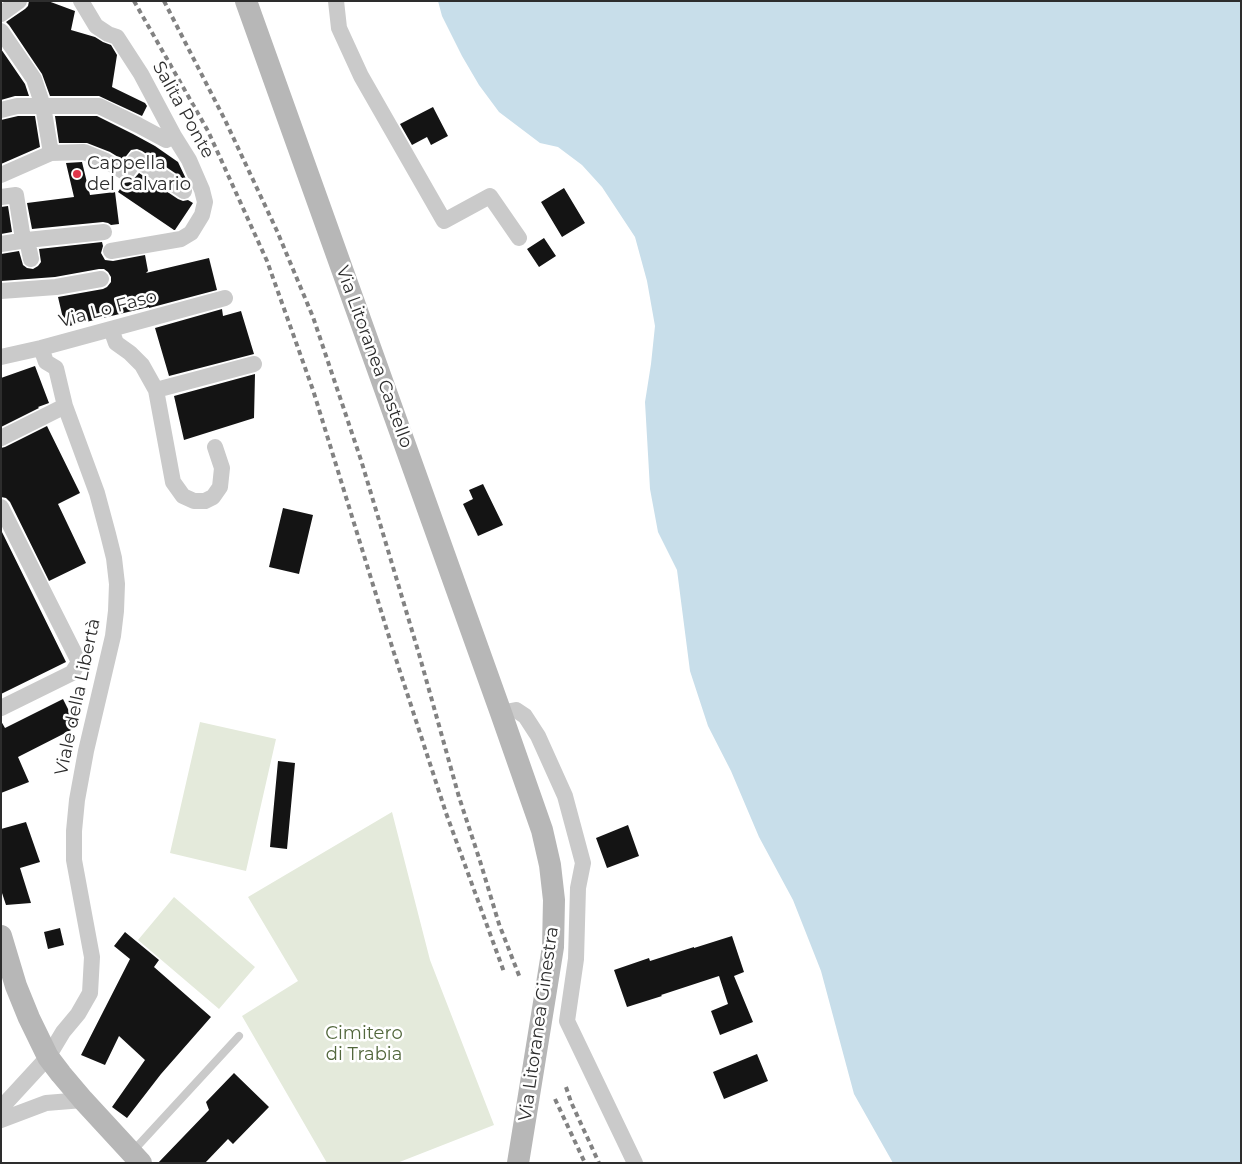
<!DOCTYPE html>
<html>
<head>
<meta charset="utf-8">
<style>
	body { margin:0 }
	#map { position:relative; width:1242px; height:1164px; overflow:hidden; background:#fff; font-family:Montserrat,sans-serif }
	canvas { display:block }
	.frame { position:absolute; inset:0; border:2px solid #2d2d2d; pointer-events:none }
</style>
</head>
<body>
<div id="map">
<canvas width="1242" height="1164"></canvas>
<div class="frame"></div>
</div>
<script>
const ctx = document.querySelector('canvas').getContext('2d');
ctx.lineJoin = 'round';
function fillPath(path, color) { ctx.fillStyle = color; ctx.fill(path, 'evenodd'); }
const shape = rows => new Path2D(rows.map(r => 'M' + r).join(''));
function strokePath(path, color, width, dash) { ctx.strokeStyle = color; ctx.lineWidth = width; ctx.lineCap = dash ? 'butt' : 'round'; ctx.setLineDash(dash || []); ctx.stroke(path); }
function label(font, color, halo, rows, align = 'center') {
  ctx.font = font + ' Montserrat,sans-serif'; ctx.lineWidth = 5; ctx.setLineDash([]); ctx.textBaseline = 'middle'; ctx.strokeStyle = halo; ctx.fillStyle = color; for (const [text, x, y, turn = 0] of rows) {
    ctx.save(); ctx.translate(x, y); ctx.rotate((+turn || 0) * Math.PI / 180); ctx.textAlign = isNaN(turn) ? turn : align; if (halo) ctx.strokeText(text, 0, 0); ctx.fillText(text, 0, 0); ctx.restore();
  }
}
fillPath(shape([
	[200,722,276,739,246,871,170,853],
	[392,812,430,960,494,1125,397,1163,327,1163,242,1016,298,981,248,897],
	[174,897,255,967,219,1009,138,940]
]), '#e4eadb');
fillPath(shape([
	[438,1,1241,1,1241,1163,893,1163,854,1094,821,971,793,900,759,837,731,771,708,726,690,671,677,570,658,532,650,489,645,402,651,364,655,326,647,281,635,237,602,187,582,165,558,147,540,143,499,112,479,85,462,56,442,16]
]), '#c8deea');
fillPath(shape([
	[29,1,48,1,75,11,71,30,95,37,103,42,111,45,117,55,112,87,145,103,147,106,142,116,99,96,50,96,42,74,9,25,6,22,25,9,28,6],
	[1,49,25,84,29,96,15,96,1,100],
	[433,107,448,136,431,145,427,137,412,145,400,124],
	[18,116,35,116,40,147,1,164,1,120],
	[55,116,97,116,133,134,155,146,178,162,187,181,142,151,137,149,131,150,123,160,110,152,87,143,59,143],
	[82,162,90,195,115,192,119,224,111,225,108,223,103,222,32,229,27,203,74,197,66,163],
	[139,173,178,199,183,201,188,200,193,203,175,230,174,230,118,192,124,183,131,182],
	[564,188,585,223,562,237,541,202],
	[8,206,12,232,1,234,1,207],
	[544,238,556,256,539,267,527,249],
	[102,242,103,246,101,253,105,260,113,261,145,255,148,271,146,273,209,258,217,290,149,308,149,307,65,327,58,297,103,289,107,287,111,282,111,277,108,272,104,269,99,269,55,277,1,281,1,254,19,251,23,265,27,268,33,269,38,266,41,262,39,249],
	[222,309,223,316,241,311,254,354,169,376,155,328],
	[35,366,49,403,38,407,39,408,1,427,1,378],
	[255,374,254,418,184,440,174,396],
	[47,426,80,493,58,504,86,563,49,581,10,502,6,498,1,497,1,448,5,447],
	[483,484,503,525,478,536,463,504,473,499,469,490],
	[283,508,313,515,299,574,269,567],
	[1,530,66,662,1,694],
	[63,699,77,727,18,757,29,782,1,793,1,721,5,728],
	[278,761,295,763,287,849,270,847],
	[26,822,40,862,20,868,31,903,6,905,1,890,1,829],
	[628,825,639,856,607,868,596,838],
	[60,928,64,945,48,949,44,932],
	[125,932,159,960,154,967,211,1017,161,1074,127,1118,112,1107,145,1060,119,1036,105,1065,81,1055,130,959,114,946],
	[732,936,744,972,734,976,753,1022,720,1035,711,1011,728,1004,719,976,661,995,662,996,627,1007,614,970,649,958,650,961,694,947,694,948],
	[757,1054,768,1081,724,1099,713,1072],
	[234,1073,269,1107,233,1144,228,1139,205,1163,158,1163,209,1110,206,1102]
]), '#141414');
strokePath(shape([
	[133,1151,239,1036]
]), '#cacaca', 8);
strokePath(shape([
	[81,1,96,26,108,34,117,37,141,74,174,136,189,160,202,190,205,202,202,215,191,233,181,239,111,251],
	[336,1,339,28,361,76,444,221,490,196,519,238],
	[1,14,19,1],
	[1,31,34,79,43,106,51,153],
	[1,110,17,106,99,106,138,125,166,140,174,136],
	[1,175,51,153,84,152,106,161,126,173,136,159,184,191],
	[1,197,16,195,22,233],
	[27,240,31,259],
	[1,244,27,240,104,232],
	[1,291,56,287,101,279],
	[111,329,116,343,130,353,142,365,156,390,173,482,183,496,194,501,205,501,213,497,220,487,222,468,215,447],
	[1,357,41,348,225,298],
	[156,390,254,364],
	[1,438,65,406],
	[1,507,79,662,72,673,1,708],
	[501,713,516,710,525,716,538,736,565,796,583,863,578,888,576,959,567,1021,635,1163],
	[1,1108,48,1057,63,1032,78,1014,90,993,92,957,74,860,74,831,77,800,86,751,113,636,116,611,117,584,114,558,108,534,97,493,65,406,56,368,46,362,41,348],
	[1,1120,46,1103,83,1100]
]), '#cacaca', 16);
strokePath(shape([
	[246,1,501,713,542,830,550,865,554,900,553,947,518,1163],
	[1,936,16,986,29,1018,48,1057,61,1074,83,1100,141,1163]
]), '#b7b7b7', 22);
strokePath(shape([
	[134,1,208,131,267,261,313,390,394,653,446,813,504,972],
	[164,1,225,120,277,231,313,317,361,460,419,654,459,797,480,861,499,924,520,978],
	[566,1087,571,1102,599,1163],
	[555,1099,585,1163]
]), '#828282', 4, [5, 4]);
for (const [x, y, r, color] of [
	[77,174,5,"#df354a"]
]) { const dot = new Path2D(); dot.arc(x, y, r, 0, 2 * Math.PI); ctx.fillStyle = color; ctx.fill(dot); strokePath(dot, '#fff', 2); }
label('18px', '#2d2d2d', '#fff', [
	["Salita Ponte",183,110,61],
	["Via Lo Faso",108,309,-15],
	["Via Litoranea Castello",374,357,70],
	["Viale della Libertà",78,697,-78],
	["Via Litoranea Ginestra",539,1024,-82]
]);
label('18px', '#2d2d2d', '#fff', [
	["Cappella",87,164],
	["del Calvario",87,185]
], 'left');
label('18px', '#52673c', '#fff', [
	["Cimitero",364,1034],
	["di Trabia",364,1055]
]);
</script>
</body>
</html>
